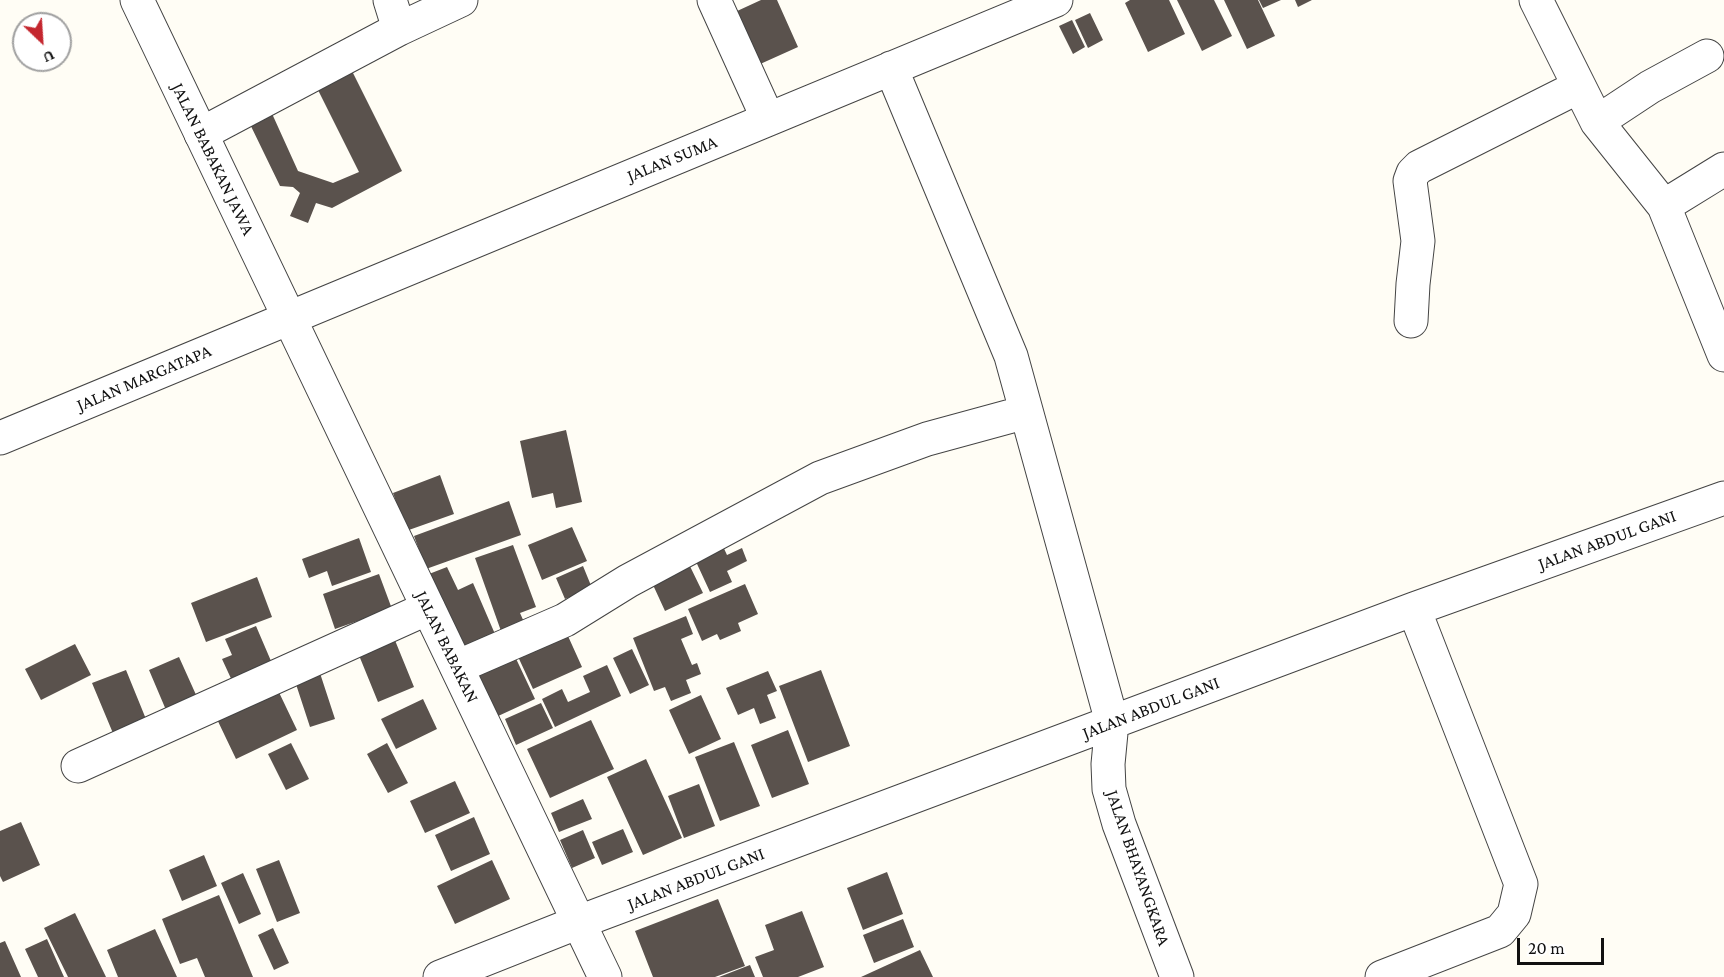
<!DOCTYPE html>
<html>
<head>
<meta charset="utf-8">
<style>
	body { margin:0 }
	#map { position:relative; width:1724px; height:977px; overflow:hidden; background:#fffdf5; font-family:"Crimson Pro",serif }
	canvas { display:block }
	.north { position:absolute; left:12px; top:12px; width:60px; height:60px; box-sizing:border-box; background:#fff; border:2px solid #a0a0a0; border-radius:50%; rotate:155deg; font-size:16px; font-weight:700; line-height:24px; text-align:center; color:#111 }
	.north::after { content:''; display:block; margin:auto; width:21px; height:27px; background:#c4262e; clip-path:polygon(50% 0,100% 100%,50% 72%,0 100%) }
	.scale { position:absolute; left:1517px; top:938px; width:87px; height:27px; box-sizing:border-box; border:3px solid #111; border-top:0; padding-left:8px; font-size:18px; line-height:21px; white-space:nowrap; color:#111; -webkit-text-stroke:4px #fff; paint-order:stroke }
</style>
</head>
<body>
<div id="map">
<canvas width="1724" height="977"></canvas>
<div class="north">U</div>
<div class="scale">20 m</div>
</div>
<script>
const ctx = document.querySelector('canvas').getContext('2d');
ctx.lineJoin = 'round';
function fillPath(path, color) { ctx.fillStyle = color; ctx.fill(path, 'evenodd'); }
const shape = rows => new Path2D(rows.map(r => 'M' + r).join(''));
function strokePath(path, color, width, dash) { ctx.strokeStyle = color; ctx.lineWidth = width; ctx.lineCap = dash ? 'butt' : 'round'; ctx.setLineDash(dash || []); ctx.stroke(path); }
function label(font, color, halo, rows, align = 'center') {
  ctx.font = font + ' "Crimson Pro",serif'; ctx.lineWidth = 6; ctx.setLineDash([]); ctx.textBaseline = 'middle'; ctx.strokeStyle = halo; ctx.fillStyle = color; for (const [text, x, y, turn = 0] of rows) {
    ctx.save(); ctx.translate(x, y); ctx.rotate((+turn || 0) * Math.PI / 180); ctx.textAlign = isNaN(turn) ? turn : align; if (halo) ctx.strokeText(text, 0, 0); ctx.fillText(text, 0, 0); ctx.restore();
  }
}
fillPath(shape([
	[761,0,777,0,798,47,758,65,735,12],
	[1130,0,1169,0,1185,34,1148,52,1125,3],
	[1177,0,1214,0,1232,36,1202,51],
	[1224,0,1258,0,1275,36,1247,49],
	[1259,0,1281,0,1263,8],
	[1295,0,1312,0,1298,7],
	[1090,13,1103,40,1088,48,1075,20],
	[1072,20,1085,47,1073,54,1059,26],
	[350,67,402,171,332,208,316,203,308,223,290,216,300,193,293,187,280,186,247,118,269,107,298,171,333,183,359,172,316,86],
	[566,430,582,502,556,508,553,493,532,498,520,441],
	[440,475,454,514,406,531,393,493],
	[509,501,521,535,426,569,414,536],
	[572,527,587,561,542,580,528,545],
	[359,538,371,572,332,586,327,571,309,578,302,559],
	[720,540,727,555,742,548,747,561,727,571,732,582,710,592,692,553],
	[513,545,536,607,520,613,524,622,501,631,475,558],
	[685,556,703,593,665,611,648,574],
	[583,566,592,588,565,599,556,578],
	[447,567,458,590,473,583,495,634,462,648,429,574],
	[379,574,392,609,335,629,323,594],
	[257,577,272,617,206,642,191,603],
	[745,584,758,614,738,623,741,631,720,640,717,634,702,641,688,609],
	[686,616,693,634,681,639,692,665,697,663,701,674,686,680,691,693,671,701,665,687,654,691,633,638],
	[563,625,582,667,533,689,514,648],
	[256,626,274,668,234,685,222,659,232,655,225,639],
	[392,633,414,687,378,702,356,648],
	[75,644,91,675,41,700,25,669],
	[511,648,535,699,496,717,472,666],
	[632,649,649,685,630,694,613,658],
	[179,657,197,697,166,710,149,670],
	[317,664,335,719,310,727,292,672],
	[607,665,621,696,555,727,542,699,562,689,568,702,590,692,583,676],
	[126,670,148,724,115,738,92,683],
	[821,670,850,746,808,762,779,686],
	[768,671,777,691,767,695,776,718,760,724,754,708,738,715,726,688],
	[275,684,297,730,236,759,214,713],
	[701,695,721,739,689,754,669,710],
	[423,699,437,729,396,749,381,719],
	[541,703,553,728,516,745,505,719],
	[591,720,614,769,550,798,527,749],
	[788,730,809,784,772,798,751,745],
	[734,742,760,806,720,821,695,757],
	[291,743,309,779,286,790,268,754],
	[387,743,408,783,388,793,367,754],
	[646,759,682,838,643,855,607,777],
	[455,781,470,813,425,833,410,801],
	[699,784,715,826,684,838,668,796],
	[583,799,592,819,559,832,551,813],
	[474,817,490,854,451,871,435,835],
	[21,822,40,865,3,882,0,876,0,831],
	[623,829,633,852,602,865,592,842],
	[583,830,595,858,572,868,560,840],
	[204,855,217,886,182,901,169,870],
	[279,860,300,913,277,922,256,869],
	[492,860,510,899,455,924,437,886],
	[887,872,903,914,863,930,847,888],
	[243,873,261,914,239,924,221,883],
	[219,895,253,977,205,977,197,958,180,964,162,919],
	[718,899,745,966,715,977,653,977,635,931],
	[802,911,824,967,798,977,763,977,755,957,774,950,765,925],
	[75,913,106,977,68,977,44,928],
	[903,919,914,947,874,963,863,935],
	[273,928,289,963,274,970,258,935],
	[155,929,177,977,118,977,107,950],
	[47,939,64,977,38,977,25,949],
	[5,941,21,977,0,977,0,943],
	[920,950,933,977,861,977],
	[750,965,755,977,719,977]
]), '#5a524d');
const minor = shape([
	[714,0,768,119],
	[1536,0,1597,122,1664,206,1724,355],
	[399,29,461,0],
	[891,68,1011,356,1112,722,1108,764,1109,789,1119,824,1177,977],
	[1597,122,1650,87,1707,56],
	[201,134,399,29,390,0],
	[1664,206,1724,169],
	[1411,321,1413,284,1418,241,1410,181,1413,173,1419,167,1578,87],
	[0,438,1056,0],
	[457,667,565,620,628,581,820,478,927,439,1026,412],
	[78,766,428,608],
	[440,977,579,922,1414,609,1724,498],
	[1382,977,1500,931,1514,914,1521,884,1414,609]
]);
const tertiary = shape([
	[137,0,605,977]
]);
strokePath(minor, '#444', 35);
strokePath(tertiary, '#444', 35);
strokePath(minor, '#fff', 33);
strokePath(tertiary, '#fff', 33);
label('18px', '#111', '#fff', [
	["JALAN BABAKAN JAWA",213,159,64],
	["JALAN SUMA",672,159,-22],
	["JALAN MARGATAPA",144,378,-23],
	["JALAN ABDUL GANI",1607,540,-20],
	["JALAN BABAKAN",447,647,64],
	["JALAN ABDUL GANI",1151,708,-21],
	["JALAN BHAYANGKARA",1138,868,71],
	["JALAN ABDUL GANI",696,879,-21]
]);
</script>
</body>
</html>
